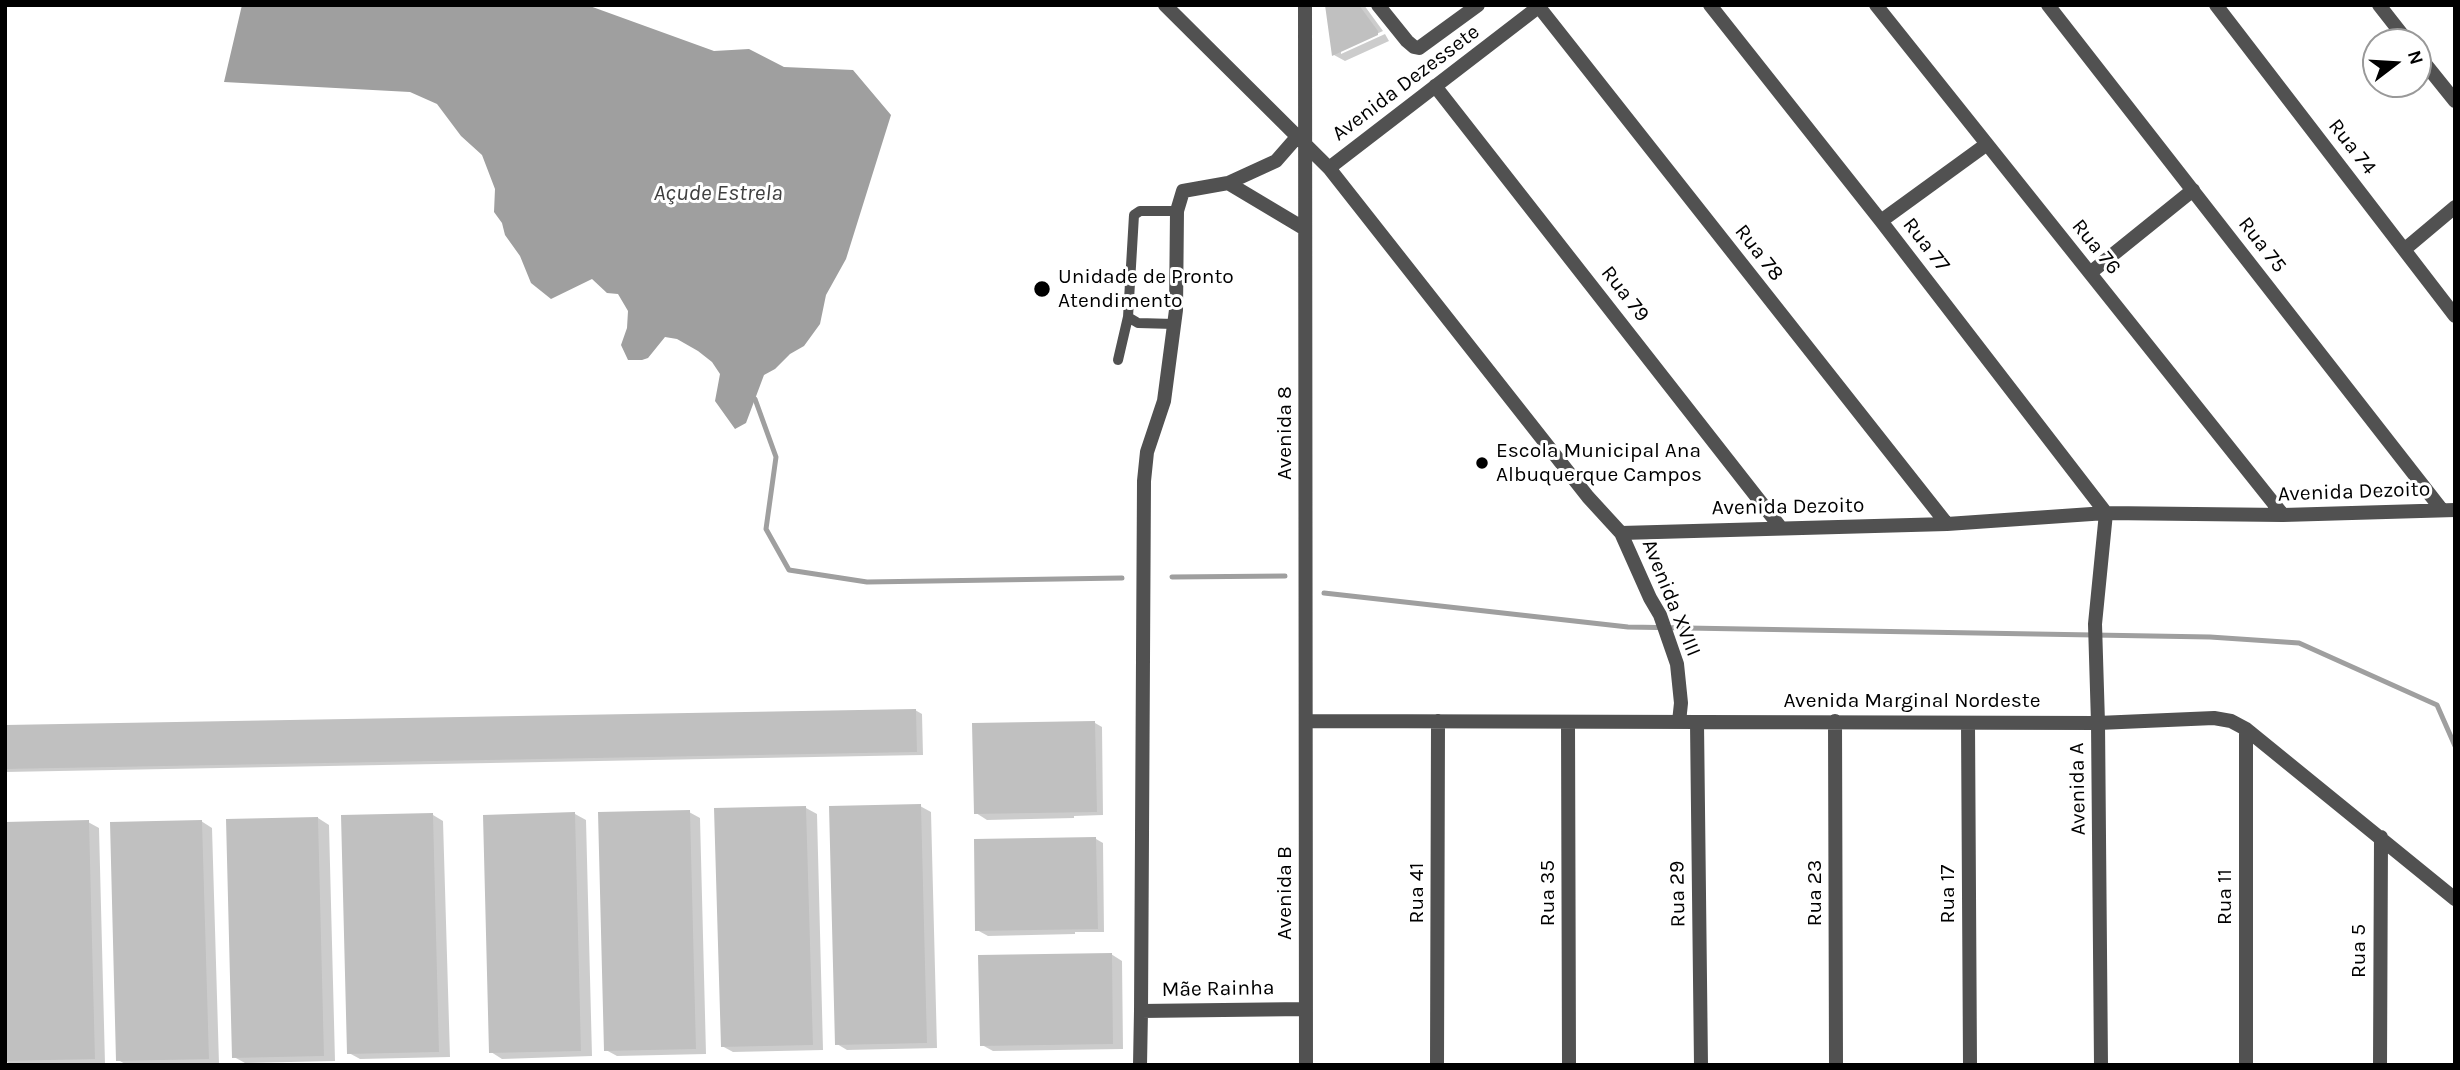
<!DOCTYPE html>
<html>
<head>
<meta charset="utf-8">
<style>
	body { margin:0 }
	#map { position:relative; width:2460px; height:1070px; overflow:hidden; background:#fff; font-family:Karla,sans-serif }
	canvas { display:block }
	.frame { position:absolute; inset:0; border:7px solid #000; pointer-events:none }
	.north { position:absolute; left:2362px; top:28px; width:70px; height:70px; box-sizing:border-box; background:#fff; border:2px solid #999; border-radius:50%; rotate:73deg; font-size:19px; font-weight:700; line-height:28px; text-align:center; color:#000 }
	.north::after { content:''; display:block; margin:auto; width:24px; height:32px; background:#000; clip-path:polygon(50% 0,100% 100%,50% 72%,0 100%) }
</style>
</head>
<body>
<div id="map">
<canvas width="2460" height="1070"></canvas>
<div class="frame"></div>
<div class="north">N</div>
</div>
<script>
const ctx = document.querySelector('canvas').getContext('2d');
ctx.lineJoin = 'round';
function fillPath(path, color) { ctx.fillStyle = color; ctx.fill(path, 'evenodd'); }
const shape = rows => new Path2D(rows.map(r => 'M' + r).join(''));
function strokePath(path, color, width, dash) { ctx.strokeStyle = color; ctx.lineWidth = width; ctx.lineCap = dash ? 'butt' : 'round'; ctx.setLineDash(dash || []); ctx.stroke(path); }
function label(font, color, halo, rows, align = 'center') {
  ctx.font = font + ' Karla,sans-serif'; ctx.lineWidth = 6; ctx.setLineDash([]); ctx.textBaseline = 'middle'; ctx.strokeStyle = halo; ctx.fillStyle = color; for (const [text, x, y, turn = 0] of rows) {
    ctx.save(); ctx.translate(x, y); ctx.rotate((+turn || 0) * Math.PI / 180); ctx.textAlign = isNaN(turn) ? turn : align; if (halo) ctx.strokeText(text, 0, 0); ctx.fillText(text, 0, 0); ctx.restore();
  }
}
fillPath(shape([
	[242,5,587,5,714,51,749,49,784,67,853,70,891,115,846,259,826,295,820,324,804,346,790,354,775,369,764,375,746,423,735,429,715,401,720,374,712,362,698,351,677,339,665,337,648,358,642,360,628,360,621,345,627,328,628,311,618,294,607,293,592,279,551,299,531,283,520,256,505,235,502,223,494,212,495,189,482,155,461,136,437,104,410,92,224,82]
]), '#9f9f9f');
fillPath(shape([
	[1326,5,1364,5,1383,31,1341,50,1341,54,1385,34,1389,41,1345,61,1334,55],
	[915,710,922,714,923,755,5,772,5,727],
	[1095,723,1102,727,1103,815,1074,816,1074,818,987,820,976,813],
	[920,806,931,812,937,1048,847,1050,837,1044],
	[806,808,817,814,823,1050,733,1052,722,1046],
	[689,812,700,818,706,1054,617,1056,606,1050],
	[575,814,586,820,592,1056,502,1059,491,1052],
	[433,815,443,821,450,1057,360,1059,349,1053],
	[318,818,329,825,335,1061,245,1063,234,1057],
	[201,821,212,828,219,1064,127,1065,118,1060],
	[88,822,99,828,105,1064,12,1065,5,1061],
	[1096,839,1103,843,1104,932,1075,932,1075,934,988,936,977,930],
	[1111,954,1122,961,1123,1049,993,1051,982,1045]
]), '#0003');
strokePath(shape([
	[755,399,776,457,766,529,789,570,867,582,1122,578],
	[1172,577,1285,576],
	[1324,593,1628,627,2210,637,2299,643,2437,705,2455,746]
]), '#9f9f9f', 5);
fillPath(shape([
	[1325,5,1359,5,1378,31,1378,35,1332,56],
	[916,709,917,752,5,769,5,725],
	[1095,721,1097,812,974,814,972,723],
	[921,804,927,1043,835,1045,829,806],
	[806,806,813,1045,721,1047,714,808],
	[690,810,696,1049,604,1051,598,812],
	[575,812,581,1051,489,1053,483,815],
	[433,813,439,1052,347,1054,341,815],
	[318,817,324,1056,232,1058,226,819],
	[89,820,95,1059,5,1061,5,822],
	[202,820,209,1059,116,1061,110,822],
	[1096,837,1098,929,975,931,974,839],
	[1112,953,1113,1044,980,1046,978,955]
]), '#c0c0c0');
strokePath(shape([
	[1128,317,1138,323,1174,324],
	[1118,360,1128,317,1134,215,1140,211,1177,211]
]), '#515151', 10);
strokePath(shape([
	[1165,5,1329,168,1588,497,1621,533,1947,524,2106,513,2283,515,2455,510],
	[1305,5,1306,1065],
	[1378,5,1407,41,1414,47,1419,48,1478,5],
	[1710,5,1881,221,2106,513,2095,624,2098,723,2101,1065],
	[1876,5,2283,515],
	[2048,5,2442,510],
	[2216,5,2455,316],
	[2379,5,2408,42],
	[1539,7,1947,524],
	[2418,55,2455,101],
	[1435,86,1781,528],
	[1329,168,1541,5],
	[1228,183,1305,229],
	[1881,221,1987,144],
	[2405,249,2455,207],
	[2090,273,2193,190],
	[1621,533,1650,598,1660,615,1677,664,1681,703,1679,722],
	[1306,721,2098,723,2214,718,2231,721,2246,729,2455,899],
	[1835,721,1836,1065],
	[1568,722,1569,1065],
	[1697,723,1701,1065],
	[1968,723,1970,1065],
	[1141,1011,1144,481,1147,452,1164,401,1176,310,1177,211,1183,191,1228,183,1276,161,1297,137],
	[1140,1065,1141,1011,1306,1009],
	[1437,1065,1438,721],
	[2246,1065,2246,729],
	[2380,1065,2381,837]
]), '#515151', 14);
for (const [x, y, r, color] of [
	[1042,289,9,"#000"],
	[1482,463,7,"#000"]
]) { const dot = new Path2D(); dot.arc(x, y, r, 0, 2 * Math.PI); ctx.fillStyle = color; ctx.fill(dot); strokePath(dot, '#fff', 2.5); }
label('21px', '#000', '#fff', [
	["Avenida Dezessete",1406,83,-37],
	["Rua 74",2352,147,52],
	["Rua 77",1926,245,52],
	["Rua 75",2262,245,52],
	["Rua 76",2096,247,51],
	["Rua 78",1759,253,52],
	["Rua 79",1625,294,52],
	["Avenida 8",1285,433,-90],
	["Avenida Dezoito",2354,492,-2],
	["Avenida Dezoito",1788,507,-1],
	["Avenida XVIII",1671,598,68],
	["Avenida Marginal Nordeste",1912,701],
	["Avenida A",2078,789,-91],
	["Avenida B",1285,893,-90],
	["Rua 41",1417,893,-90],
	["Rua 35",1548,893,-90],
	["Rua 23",1815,893,-90],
	["Rua 29",1678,894,-91],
	["Rua 17",1948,894,-90],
	["Rua 11",2225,897,-90],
	["Rua 5",2359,951,-90],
	["Mãe Rainha",1218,989,-1]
]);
label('21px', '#000', '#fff', [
	["Unidade de Pronto",1058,277],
	["Atendimento",1058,301],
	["Escola Municipal Ana",1496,451],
	["Albuquerque Campos",1496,475]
], 'left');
label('italic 23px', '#404040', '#fff', [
	["Açude Estrela",718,193]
]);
</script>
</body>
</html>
